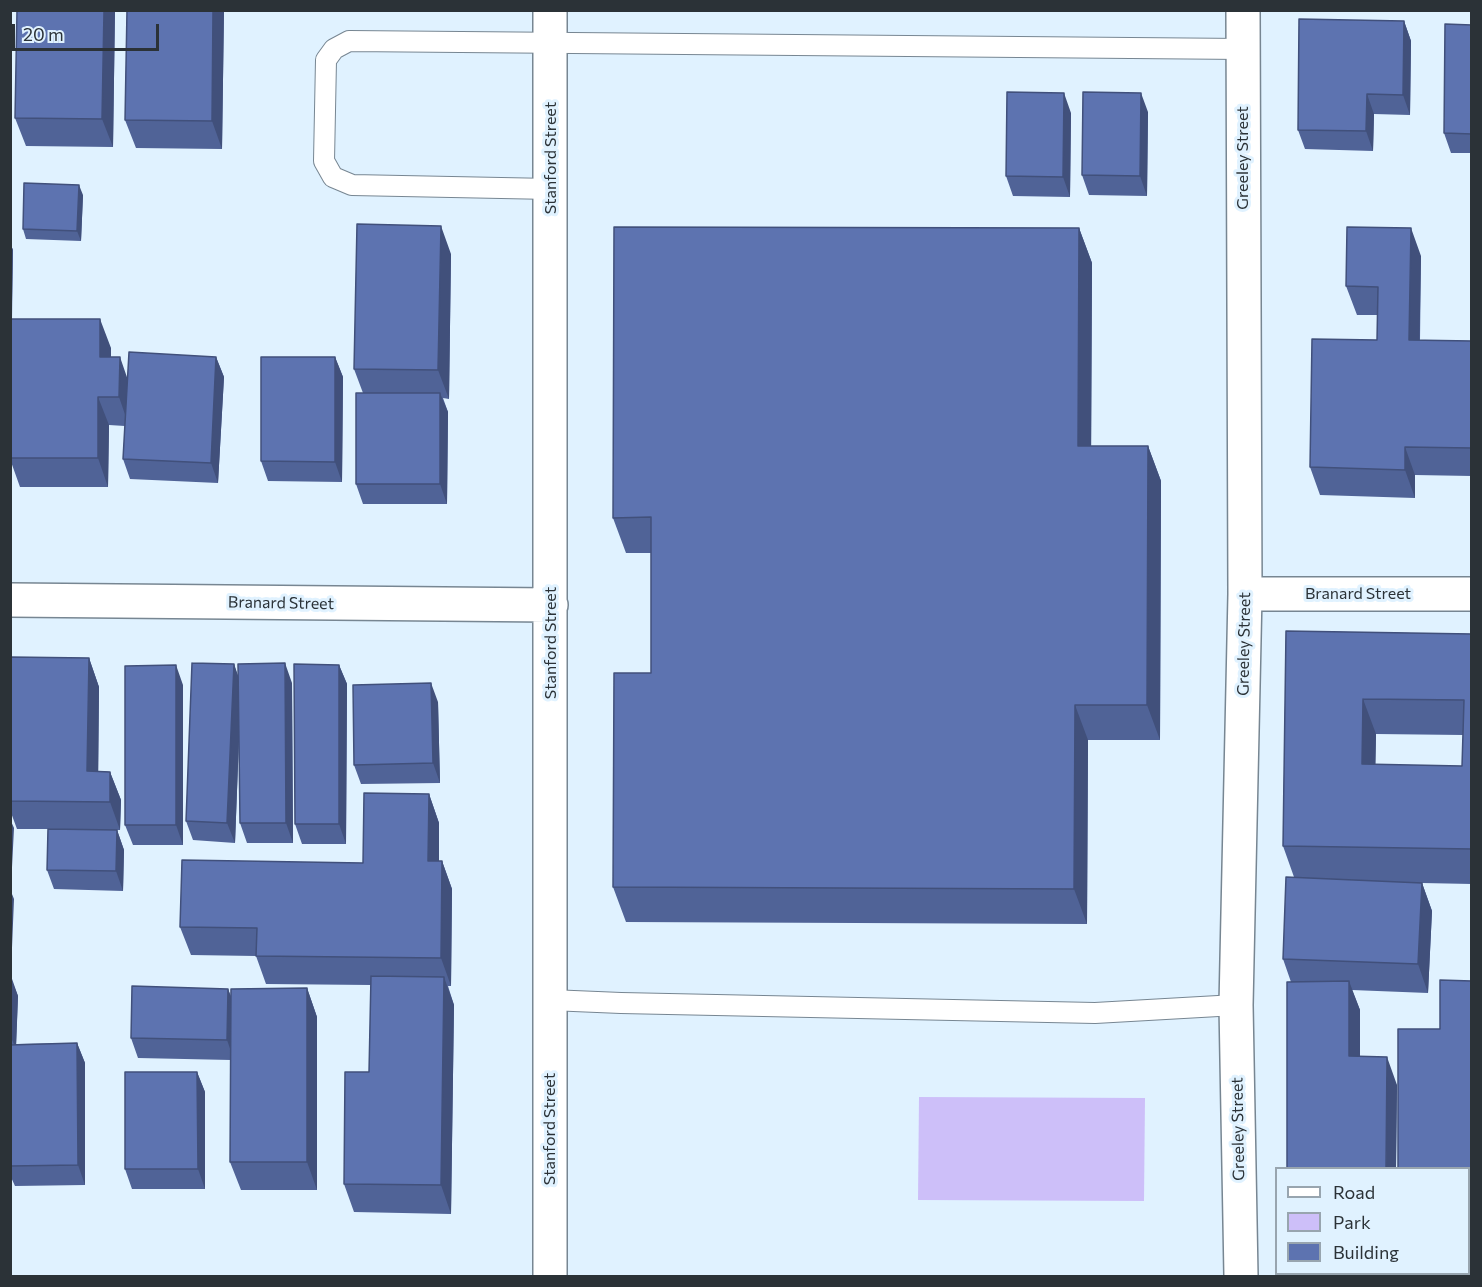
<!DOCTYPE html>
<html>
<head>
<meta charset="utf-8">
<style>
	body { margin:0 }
	#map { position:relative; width:1482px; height:1287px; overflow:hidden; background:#e0f2ff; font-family:Commissioner,sans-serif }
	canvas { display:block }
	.frame { position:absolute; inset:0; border:12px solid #2b3237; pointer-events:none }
	.legend { position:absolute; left:1275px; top:1167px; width:195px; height:108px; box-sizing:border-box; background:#e0f2ff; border:2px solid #98a5af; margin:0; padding:8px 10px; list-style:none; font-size:18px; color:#2b3237 }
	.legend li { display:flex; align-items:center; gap:12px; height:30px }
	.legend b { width:30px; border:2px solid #98a5af }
	.scale { position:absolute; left:12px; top:24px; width:147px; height:27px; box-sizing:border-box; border:3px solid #2b3237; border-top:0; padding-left:8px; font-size:18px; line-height:21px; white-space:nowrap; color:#2b3237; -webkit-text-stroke:4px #e0f2ff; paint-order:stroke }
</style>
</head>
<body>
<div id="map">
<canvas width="1482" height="1287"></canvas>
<div class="frame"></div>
<ul class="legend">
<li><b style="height:8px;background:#fff"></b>Road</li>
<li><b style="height:16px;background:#cdbff9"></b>Park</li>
<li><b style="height:16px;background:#5d73b0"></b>Building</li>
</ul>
<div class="scale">20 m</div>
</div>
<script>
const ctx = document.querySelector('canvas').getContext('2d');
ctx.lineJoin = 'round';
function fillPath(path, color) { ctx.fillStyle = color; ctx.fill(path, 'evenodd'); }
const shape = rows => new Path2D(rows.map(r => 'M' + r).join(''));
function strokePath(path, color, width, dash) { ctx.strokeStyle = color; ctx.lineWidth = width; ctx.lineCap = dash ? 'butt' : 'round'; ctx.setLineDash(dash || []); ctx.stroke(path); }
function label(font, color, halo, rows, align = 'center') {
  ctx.font = font + ' Commissioner,sans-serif'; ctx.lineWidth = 6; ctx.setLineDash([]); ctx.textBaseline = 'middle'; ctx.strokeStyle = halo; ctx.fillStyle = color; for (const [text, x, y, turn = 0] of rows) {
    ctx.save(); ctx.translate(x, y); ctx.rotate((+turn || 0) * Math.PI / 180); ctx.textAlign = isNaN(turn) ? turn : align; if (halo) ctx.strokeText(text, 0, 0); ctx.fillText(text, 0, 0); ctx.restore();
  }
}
fillPath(shape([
	[919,1097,1145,1098,1144,1201,918,1200]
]), '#cdbff9');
const service = shape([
	[551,189,352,185,333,177,324,161,326,60,334,49,349,41,1243,49],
	[550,1000,621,1003,1095,1013,1236,1005]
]);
const minor = shape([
	[1245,594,1472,594],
	[10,600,551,605],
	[550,1276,550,10],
	[1241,1276,1236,1005,1245,594,1243,10]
]);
strokePath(service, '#778692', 22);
strokePath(minor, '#778692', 36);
strokePath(service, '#fff', 20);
strokePath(minor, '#fff', 33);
fillPath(shape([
	[115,10,113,147,26,146,15,118],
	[127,10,224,10,222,149,136,148,125,120],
	[1404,21,1411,41,1410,115,1374,114,1373,151,1305,149,1298,130],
	[1472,25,1472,153,1451,153,1444,133],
	[1148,112,1147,196,1089,195,1082,175],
	[1071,113,1070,197,1013,196,1006,176],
	[83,195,81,241,26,239,23,229],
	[1079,228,1092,263,1091,446,1148,446,1161,481,1160,740,1088,740,1087,924,626,922,613,887,651,673,651,553,626,553,613,518],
	[10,243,13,250,12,319,111,348,111,357,127,378,216,357,224,377,218,483,130,479,123,459,125,426,109,425,108,487,20,487,10,459],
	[451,254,449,399,443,398,448,412,447,504,363,504,356,484,363,393,354,369],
	[1421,256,1420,340,1472,341,1472,476,1415,475,1415,498,1320,495,1310,467,1377,340,1377,315,1357,315,1346,286],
	[335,357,343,377,342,482,268,481,261,461],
	[1286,631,1472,634,1472,884,1422,883,1432,911,1428,993,1352,990,1360,1010,1360,1057,1397,1085,1396,1168,1291,982,1283,959,1294,877,1283,846],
	[1376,734,1463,735,1462,766,1375,765],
	[10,657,89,658,99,687,98,771,110,772,121,800,120,830,117,830,124,850,123,891,54,889,47,870,48,829,17,829,10,810],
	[234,664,238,677,292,683,293,843,247,843,240,823,239,740,235,843,193,840,186,821],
	[339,665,347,684,346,844,302,844,295,824],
	[183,685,183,845,133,845,125,825],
	[438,702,440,783,361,784,354,765],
	[429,794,439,823,439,861,442,861,452,889,451,986,448,986,454,1005,451,1214,354,1212,344,1184,369,1072,371,985,266,984,256,956,191,955,180,927,363,863],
	[10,976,18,996,16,1044,77,1043,85,1063,85,1185,15,1186,10,1175],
	[1472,981,1472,1214,1468,1214,1468,1168],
	[307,988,317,1017,317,1190,241,1190,230,1162,231,1060,138,1058,131,1038,228,989,231,996],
	[197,1072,205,1092,205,1189,132,1189,125,1169]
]), '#506397');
fillPath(shape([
	[104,10,115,10,113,147,102,119],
	[213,10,224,10,222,149,212,121],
	[1404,21,1411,41,1410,115,1403,95],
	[1064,93,1071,113,1070,197,1063,177],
	[1141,93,1148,112,1147,196,1140,176],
	[1367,94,1374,114,1373,151,1366,131],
	[79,185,83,195,81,241,77,231],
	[441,226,451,254,449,399,438,370],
	[1079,228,1092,263,1091,482,1078,446],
	[1411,228,1421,256,1419,368,1409,340],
	[10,243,13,250,10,405],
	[100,319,111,348,111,385,100,357],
	[120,357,130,386,129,426,119,397],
	[216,357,224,377,218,483,211,463],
	[335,357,343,377,342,482,335,462],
	[440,393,448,412,447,504,440,484],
	[98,397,109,425,108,487,98,458],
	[1148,446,1161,481,1160,740,1147,705],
	[1405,447,1415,475,1415,498,1405,470],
	[89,658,99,687,98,799,87,771],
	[285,663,292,683,293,843,286,823],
	[234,664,241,684,235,843,227,823],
	[176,665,183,685,183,845,176,825],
	[339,665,347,684,346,844,339,824],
	[431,683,438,702,440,783,433,763],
	[1363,699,1376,734,1375,800,1362,764],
	[1075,705,1088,740,1087,924,1074,889],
	[110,772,121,800,120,830,110,802],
	[429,794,439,823,439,890,428,861],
	[10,819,14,828,11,887,10,885],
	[117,830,124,850,123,891,116,871],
	[442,861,452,889,451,986,441,958],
	[1422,883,1432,911,1428,993,1418,964],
	[10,889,14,899,11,972,10,970],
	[11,976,18,996,16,1049,10,1035],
	[444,977,454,1005,451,1214,441,1185],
	[1349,981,1360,1010,1360,1085,1349,1056],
	[307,988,317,1017,317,1190,307,1162],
	[228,989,235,1009,234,1060,227,1040],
	[77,1043,85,1063,85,1185,78,1165],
	[1387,1057,1397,1085,1396,1168,1386,1168],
	[197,1072,205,1092,205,1189,198,1169]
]), '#41507b');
const building = shape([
	[17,10,104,10,102,119,15,118,17,10],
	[127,10,213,10,212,121,125,120,127,10],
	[1299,19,1404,21,1403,95,1367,94,1366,131,1298,130,1299,19],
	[1445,24,1472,25,1472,134,1444,133,1445,24],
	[1007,92,1064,93,1063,177,1006,176,1007,92],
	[1083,92,1141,93,1140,176,1082,175,1083,92],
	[24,183,79,185,77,231,23,229,24,183],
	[357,224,441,226,438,370,354,369,357,224],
	[614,227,1079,228,1078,446,1148,446,1147,705,1075,705,1074,889,613,887,614,673,651,673,651,517,613,518,614,227],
	[1347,227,1411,228,1409,340,1472,341,1472,448,1405,447,1405,470,1310,467,1312,339,1377,340,1378,287,1346,286,1347,227],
	[10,319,100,319,100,357,120,357,119,397,98,397,98,458,10,458,10,319],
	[129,352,216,357,211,463,123,459,129,352],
	[261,357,335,357,335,462,261,461,261,357],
	[356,393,440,393,440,484,356,484,356,393],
	[1286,631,1472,634,1472,849,1283,846,1286,631],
	[1363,699,1464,700,1462,766,1362,764,1363,699],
	[10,657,89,658,87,771,110,772,110,802,10,801,10,657],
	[192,663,234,664,227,823,186,821,192,663],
	[285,663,286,823,240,823,238,664,285,663],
	[294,664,339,665,339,824,295,824,294,664],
	[176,665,176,825,125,825,125,666,176,665],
	[431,683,433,763,354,765,353,685,431,683],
	[364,793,429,794,428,861,442,861,441,958,256,956,257,928,180,927,182,860,363,863,364,793],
	[48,829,117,830,116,871,47,870,48,829],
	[1286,877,1422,883,1418,964,1283,959,1286,877],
	[371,976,444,977,441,1185,344,1184,345,1072,369,1072,371,976],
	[1440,980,1472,981,1472,1185,1468,1185,1468,1168,1398,1168,1398,1029,1440,1029,1440,980],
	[1349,981,1349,1056,1387,1057,1386,1168,1287,1168,1287,982,1349,981],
	[132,986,228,989,227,1040,131,1038,132,986],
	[307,988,307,1162,230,1162,231,989,307,988],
	[77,1043,78,1165,10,1166,10,1045,77,1043],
	[125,1072,197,1072,198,1169,125,1169,125,1072]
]);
fillPath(building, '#5d73b0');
strokePath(building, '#41507b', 1.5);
label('16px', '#2b3237', '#e0f2ff', [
	["Stanford Street",551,158,-90],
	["Greeley Street",1243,158,-90],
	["Branard Street",1358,594],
	["Branard Street",281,603,1],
	["Stanford Street",551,643,-90],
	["Greeley Street",1244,644,-89],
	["Stanford Street",550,1129,-90],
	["Greeley Street",1238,1129,-91]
]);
</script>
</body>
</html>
